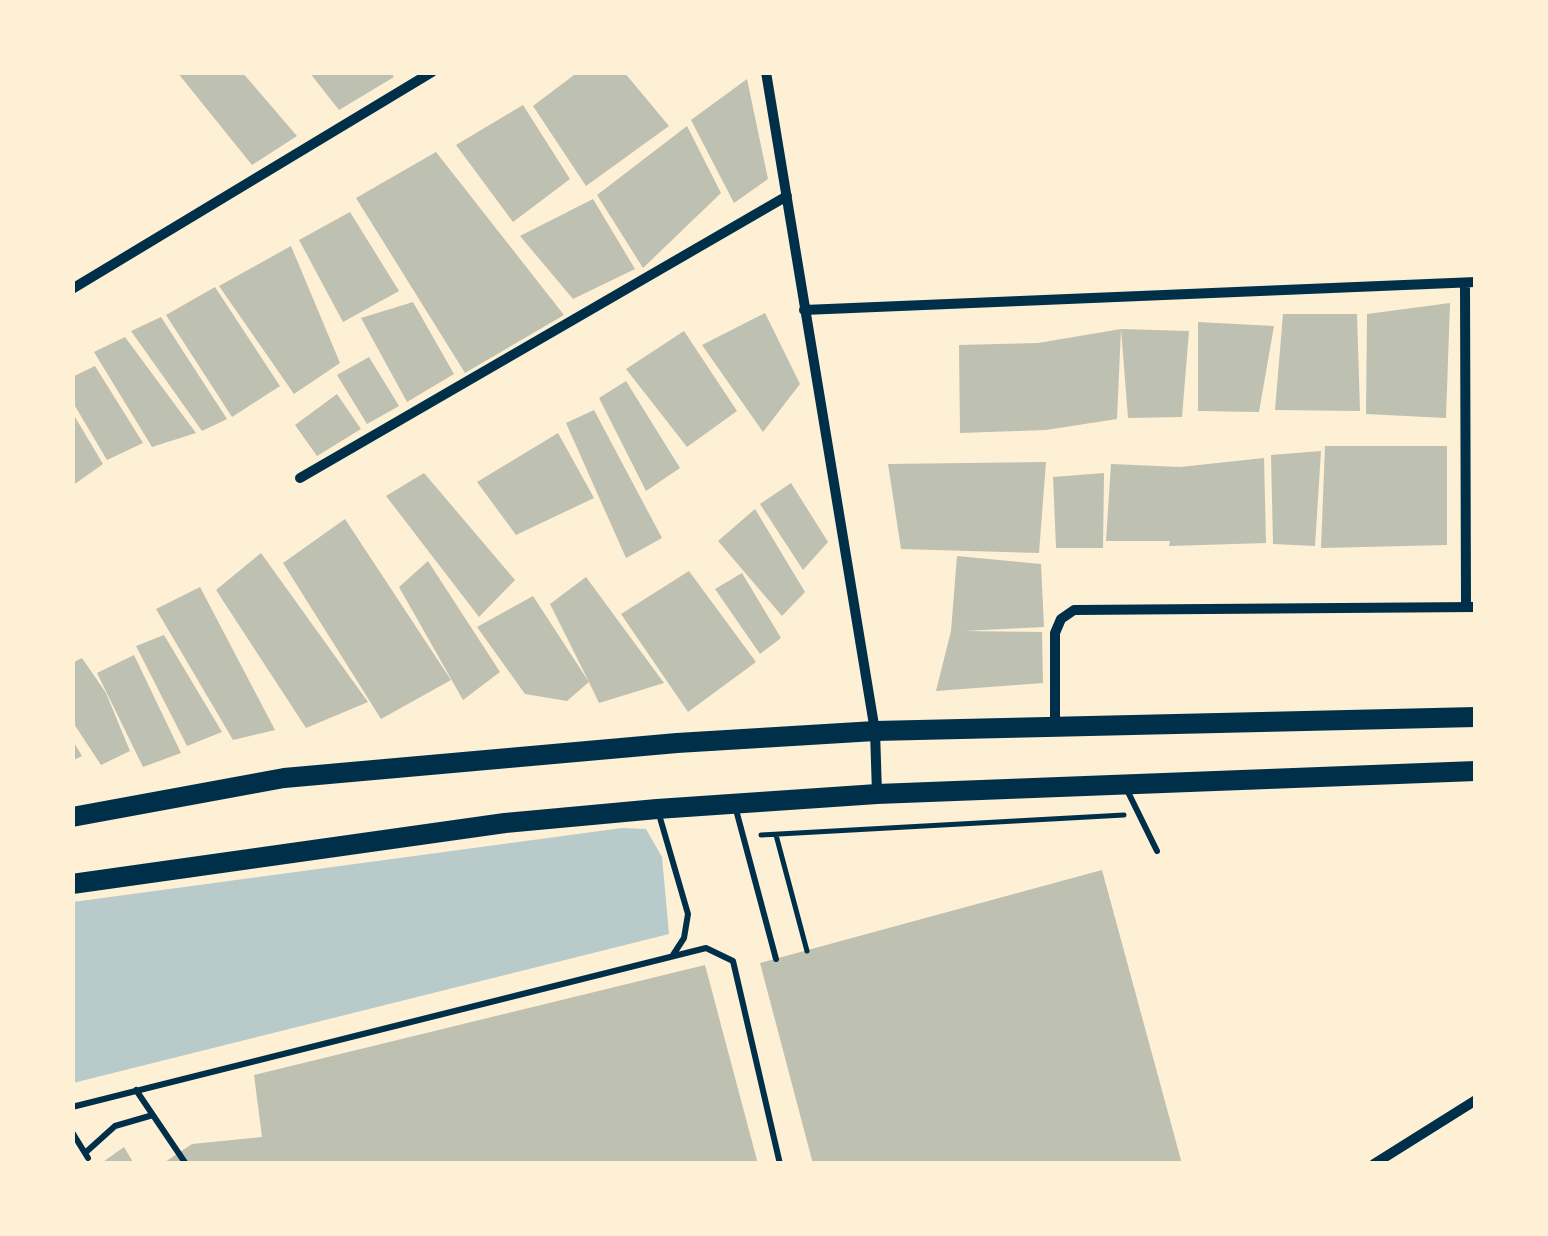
<!DOCTYPE html>
<html>
<head>
<meta charset="utf-8">
<style>
	body { margin:0 }
	#map { position:relative; width:1548px; height:1236px; overflow:hidden; background:#fdf0d5; font-family:"Archivo Narrow",sans-serif }
	canvas { display:block }
	.frame { position:absolute; inset:0; border:75px solid #fdf0d5; pointer-events:none }
</style>
</head>
<body>
<div id="map">
<canvas width="1548" height="1236"></canvas>
<div class="frame"></div>
</div>
<script>
const ctx = document.querySelector('canvas').getContext('2d');
ctx.lineJoin = 'round';
function fillPath(path, color) { ctx.fillStyle = color; ctx.fill(path, 'evenodd'); }
const shape = rows => new Path2D(rows.map(r => 'M' + r).join(''));
function strokePath(path, color, width, dash) { ctx.strokeStyle = color; ctx.lineWidth = width; ctx.lineCap = dash ? 'butt' : 'round'; ctx.setLineDash(dash || []); ctx.stroke(path); }
fillPath(shape([
	[622,828,646,829,662,857,669,934,73,1083,73,902]
]), '#b9caca');
fillPath(shape([
	[177,72,242,72,297,136,252,165],
	[309,72,390,72,394,77,339,110],
	[578,72,624,72,669,126,586,186,533,106],
	[747,79,768,179,734,203,691,120],
	[523,105,570,179,513,222,456,145],
	[687,126,721,193,643,268,597,195],
	[436,152,564,315,465,373,356,198],
	[593,199,635,269,573,299,520,236],
	[350,212,399,291,343,322,299,240],
	[291,246,340,363,294,394,219,286],
	[215,287,280,386,232,417,166,315],
	[413,302,454,374,407,402,361,318],
	[1450,303,1446,418,1366,414,1367,314],
	[765,313,800,384,763,432,702,345],
	[1283,314,1357,314,1360,411,1275,410],
	[161,317,227,419,202,431,131,331],
	[1198,322,1274,326,1259,412,1198,411],
	[1121,329,1189,331,1182,417,1128,418],
	[1121,329,1117,419,1046,430,960,433,959,345,1038,343],
	[684,331,737,411,687,447,626,369],
	[125,337,196,433,152,447,94,352],
	[369,357,399,406,367,424,337,375],
	[95,366,143,443,107,460,72,401,72,377],
	[626,381,680,468,646,491,599,398],
	[337,394,361,429,317,456,295,425],
	[594,410,662,538,626,558,566,423],
	[72,412,103,464,72,486],
	[558,433,594,498,516,535,477,482],
	[1325,446,1447,446,1447,545,1321,548],
	[1321,451,1315,546,1273,544,1271,455],
	[1264,458,1266,543,1169,546,1170,541,1106,541,1111,464,1180,467],
	[1046,462,1039,553,901,549,888,464],
	[424,473,515,580,479,617,386,496],
	[1104,473,1103,548,1056,548,1053,477],
	[791,483,828,542,803,570,760,504],
	[755,509,805,592,782,616,718,541],
	[345,519,451,680,381,719,283,563],
	[261,553,368,702,306,728,216,590],
	[957,556,1041,564,1044,627,964,631,1042,632,1043,683,936,691,951,631],
	[428,561,500,672,463,700,399,587],
	[689,571,756,662,688,712,621,614],
	[742,573,781,638,760,654,715,589],
	[586,577,664,683,599,703,589,682,567,701,525,694,477,627,533,596,589,682,550,604],
	[200,587,275,730,233,740,156,609],
	[164,635,222,732,187,746,136,646],
	[134,655,181,753,143,767,97,673],
	[82,658,106,693,130,751,101,765,72,721,72,663],
	[72,739,82,756,72,761],
	[1102,870,1182,1164,813,1164,760,963],
	[705,965,758,1164,162,1164,192,1144,262,1137,254,1075],
	[124,1147,134,1164,100,1164]
]), '#bec0b2');
strokePath(shape([
	[761,835,1124,815],
	[776,835,807,951]
]), '#003049', 5);
strokePath(shape([
	[1127,790,1157,851],
	[735,806,776,959],
	[658,811,688,914,684,938,673,955],
	[136,1090,186,1164],
	[72,1107,706,948,733,961,780,1164],
	[72,1132,88,1158],
	[85,1153,115,1126,153,1115]
]), '#003049', 6);
strokePath(shape([
	[766,72,875,731,877,793],
	[1465,283,1466,607],
	[72,289,432,72],
	[804,310,1476,282],
	[300,478,787,196],
	[1055,726,1055,633,1061,619,1074,610,1476,607],
	[1374,1164,1476,1100]
]), '#003049', 10);
strokePath(shape([
	[72,817,284,778,677,743,875,731,1476,717],
	[72,884,505,823,657,809,877,794,1476,771]
]), '#003049', 20);
</script>
</body>
</html>
